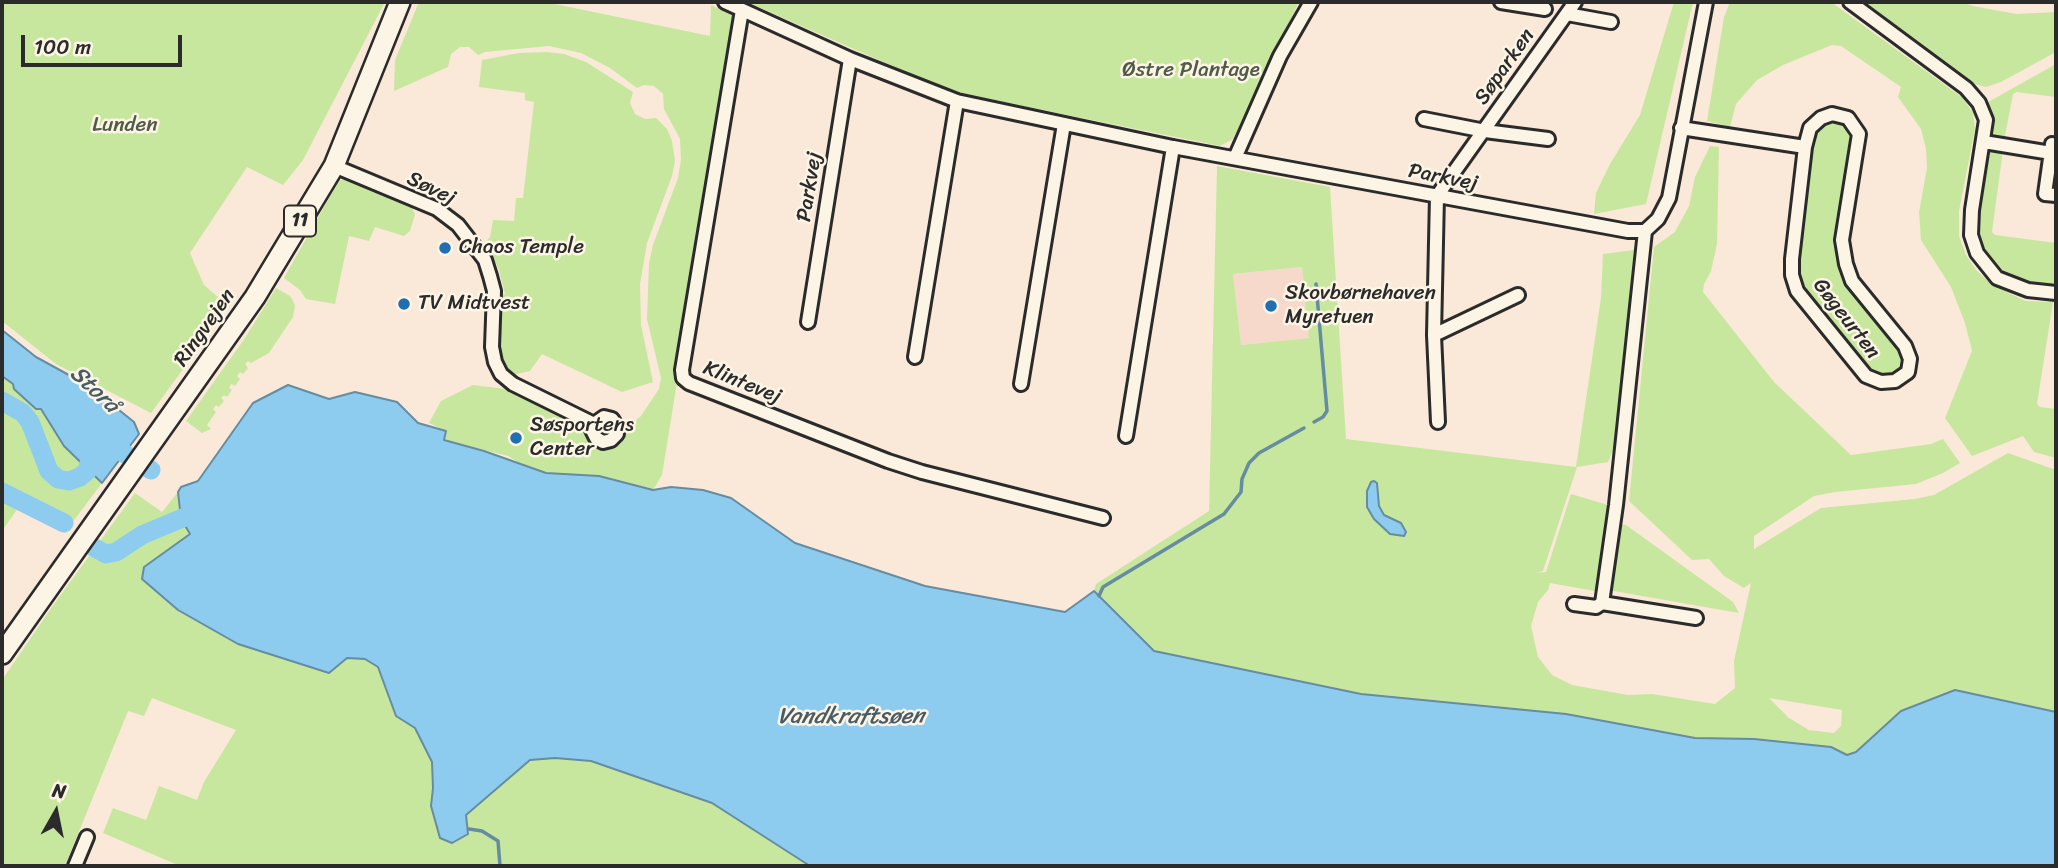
<!DOCTYPE html>
<html>
<head>
<meta charset="utf-8">
<style>
	body { margin:0 }
	#map { position:relative; width:2058px; height:868px; overflow:hidden; background:#fae8d9; font-family:Sriracha,sans-serif }
	canvas { display:block }
	.frame { position:absolute; inset:0; border:4px solid #2b2b2b; pointer-events:none }
	.north { position:absolute; left:21px; top:777px; width:70px; height:70px; -webkit-text-stroke:5px #fcf5e5; paint-order:stroke; rotate:9deg; font-size:19px; font-weight:700; line-height:28px; text-align:center; color:#2b2b2b }
	.north::after { content:''; display:block; margin:auto; width:24px; height:32px; background:#2b2b2b; clip-path:polygon(50% 0,100% 100%,50% 72%,0 100%) }
	.scale { position:absolute; left:21px; top:35px; width:161px; height:32px; box-sizing:border-box; border:4px solid #2b2b2b; border-top:0; padding-left:9px; font-size:21px; line-height:24px; white-space:nowrap; color:#2b2b2b; -webkit-text-stroke:5px #fcf5e5; paint-order:stroke }
</style>
</head>
<body>
<div id="map">
<canvas width="2058" height="868"></canvas>
<div class="frame"></div>
<div class="north">N</div>
<div class="scale">100 m</div>
</div>
<script>
const ctx = document.querySelector('canvas').getContext('2d');
ctx.lineJoin = 'round';
function fillPath(path, color) { ctx.fillStyle = color; ctx.fill(path, 'evenodd'); }
const shape = rows => new Path2D(rows.map(r => 'M' + r).join(''));
function strokePath(path, color, width, dash) { ctx.strokeStyle = color; ctx.lineWidth = width; ctx.lineCap = dash ? 'butt' : 'round'; ctx.setLineDash(dash || []); ctx.stroke(path); }
function label(font, color, halo, rows, align = 'center') {
  ctx.font = font + ' Sriracha,sans-serif'; ctx.lineWidth = 5; ctx.setLineDash([]); ctx.textBaseline = 'middle'; ctx.strokeStyle = halo; ctx.fillStyle = color; for (const [text, x, y, turn = 0] of rows) {
    ctx.save(); ctx.translate(x, y); ctx.rotate((+turn || 0) * Math.PI / 180); ctx.textAlign = isNaN(turn) ? turn : align; if (halo) ctx.strokeText(text, 0, 0); ctx.fillText(text, 0, 0); ctx.restore();
  }
}
fillPath(shape([
	[1302,267,1310,338,1241,345,1233,274]
]), '#f7d9cb');
fillPath(shape([
	[2,2,385,2,303,160,283,185,247,167,190,253,204,285,226,304,205,339,151,413,56,364,2,321],
	[419,2,545,2,710,36,711,5,736,17,662,475,653,490,599,476,546,473,519,463,508,456,444,440,446,431,429,423,441,401,473,385,514,390,585,424,586,434,593,443,620,433,641,416,659,389,661,378,647,319,649,263,653,245,678,178,681,160,680,139,664,109,663,94,654,86,644,85,637,88,610,68,581,53,549,46,485,52,478,55,469,47,460,47,451,54,448,67,394,91,395,60],
	[747,2,1299,2,1233,139,1220,146,949,91],
	[1674,2,1693,2,1646,204,1594,214,1596,193,1610,164,1640,115],
	[1730,2,1831,2,1963,98,1973,113,1975,129,1959,211,1959,236,1966,255,1976,270,1992,285,2026,301,2053,302,2037,404,2040,407,2056,409,2056,458,2034,452,2023,436,1972,456,1945,418,1972,351,1965,323,1951,287,1921,240,1919,212,1927,168,1926,149,1921,129,1898,97,1901,87,1841,46,1832,45,1783,65,1757,80,1736,104,1730,127,1707,121,1724,17],
	[1859,2,1960,2,1973,6,2016,14,2056,12,2056,52,2001,82,1986,87,1974,84,1971,88],
	[547,52,564,54,586,62,633,92,630,103,635,114,645,119,656,118,667,129,672,141,675,161,672,176,647,243,640,284,641,325,653,382,622,392,542,354,530,371,517,374,510,373,503,368,497,352,497,295,505,294,499,270,486,242,490,237,493,220,514,221,516,198,523,198,534,102,525,100,525,93,479,87,482,60,519,53],
	[2056,64,2056,97,2017,92,2013,94,2004,141,1994,139,1989,133,1986,106,1990,101],
	[1835,120,1842,123,1850,137,1837,240,1838,253,1845,279,1853,293,1901,350,1903,356,1900,369,1888,377,1873,374,1807,298,1802,288,1796,264,1810,138,1820,122],
	[1710,146,1719,147,1717,244,1711,271,1704,284,1703,292,1774,382,1851,455,1931,444,1943,439,1960,463,1943,473,1916,484,1835,492,1814,496,1754,536,1754,549,1821,508,1915,499,1934,495,2008,453,2056,470,2056,712,1955,690,1901,711,1856,752,1847,755,1831,747,1754,739,1695,738,1566,714,1361,694,1154,651,1094,591,1096,584,1209,511,1217,166,1330,187,1346,439,1576,467,1601,298,1603,254,1634,250,1615,446,1608,462,1577,467,1543,571,1536,573,1546,572,1571,494,1608,505,1611,510,1600,592,1550,583,1548,590,1538,602,1531,626,1538,657,1552,675,1572,685,1628,695,1652,694,1715,704,1735,688,1734,661,1751,583,1744,588,1724,576,1709,559,1692,560,1629,501,1654,247,1675,232,1689,206,1695,177],
	[1302,267,1309,338,1241,345,1233,274],
	[1769,698,1842,710,1841,726,1834,733,1809,730,1789,718],
	[1988,150,2003,150,1992,232,1995,235,2056,243,2055,288,2028,284,1996,271,1980,249,1973,217,1985,153],
	[339,180,349,180,411,206,415,214,410,231,404,236,375,227,369,241,349,236,335,304,306,299,300,290,284,278],
	[276,288,290,296,293,301,295,306,293,317,269,353,251,363,248,361,245,364,248,368,243,374,240,372,237,376,240,379,235,386,231,384,229,388,232,390,227,397,224,395,221,398,224,401,219,407,216,405,213,409,216,412,207,425,211,429,202,433,186,421,245,338],
	[2,376,41,409,64,446,102,483,66,531,20,505,2,531],
	[178,492,181,519,189,535,144,566,178,610,238,644,328,673,346,658,365,659,379,667,396,716,415,728,432,762,433,788,431,806,440,838,448,840,466,823,466,815,530,760,555,758,590,761,712,803,810,866,180,866,103,833,113,808,146,820,159,786,197,800,204,782,236,730,152,698,144,716,128,711,65,866,2,866,2,680,52,607,135,493,162,512],
	[1617,524,1626,525,1733,602,1739,613,1608,590]
]), '#c8e79e');
const water = shape([
	[2,330,36,357,89,386,134,422,139,434,102,483,64,446,41,409,36,409,14,389,13,384,2,376,2,330],
	[288,385,329,399,355,392,397,402,418,423,446,431,444,440,484,451,546,473,599,476,653,490,671,487,703,490,731,498,795,543,925,586,1065,612,1094,591,1154,651,1361,694,1566,714,1695,738,1754,739,1831,747,1847,755,1856,752,1901,711,1955,690,2056,712,2056,866,810,866,712,803,591,761,555,758,530,760,466,815,468,834,452,843,440,838,431,806,433,788,432,762,415,728,396,716,378,667,365,659,347,658,329,673,238,644,178,610,142,579,144,567,190,534,181,519,178,492,181,487,198,481,253,403,288,385],
	[1374,481,1377,483,1379,506,1384,515,1401,523,1406,532,1404,536,1390,534,1374,519,1367,507,1367,491,1371,482,1374,481]
]);
fillPath(water, '#8eccef');
strokePath(water, '#668ca1', 2);
strokePath(shape([
	[1314,422,1323,417,1327,411,1316,284],
	[1099,596,1103,587,1224,514,1241,492,1242,479,1249,463,1259,453,1304,428],
	[469,829,482,831,498,841,500,866]
]), '#668ca1', 3.5);
strokePath(shape([
	[2,401,23,413,30,422,49,471,58,479,69,481,80,477,88,470,92,444],
	[106,436,125,454,151,470],
	[2,492,64,523],
	[95,548,106,554,116,552,142,535,204,509]
]), '#8eccef', 19);
const minor = shape([
	[725,2,850,59,957,101,1173,147,1628,231,1645,231,1658,219,1669,198,1706,2],
	[1501,2,1545,9],
	[1850,2,1966,88,1979,103,1986,120,1972,210,1971,235,1977,253,1997,278,2028,290,2056,293],
	[742,10,682,370,683,378,689,383,888,461,922,472,1103,518],
	[1567,14,1611,22],
	[1424,119,1485,131,1548,139],
	[1681,128,1805,147,1810,128,1821,118,1832,114,1848,118,1859,134,1842,240,1846,264,1852,281,1905,346,1910,359,1908,372,1895,381,1881,382,1866,376,1797,291,1792,275,1792,259,1805,147],
	[1984,142,2051,153],
	[2056,145,2052,144,2045,194,2056,195],
	[1235,158,1280,56,1311,2],
	[334,166,437,209,458,225,485,260,490,276,494,291,492,347,495,362,501,374,513,384,594,424,592,430,596,438,603,442,611,440,617,434,617,427,612,419,604,417,594,424],
	[808,322,850,59],
	[1434,335,1518,295],
	[915,357,957,101],
	[1021,384,1064,124],
	[1438,422,1434,335,1437,196,1575,2],
	[1126,436,1173,147],
	[1602,603,1616,505,1645,231],
	[1574,604,1596,607,1602,603,1696,618],
	[75,866,87,837]
]);
const primary = shape([
	[2,654,255,297,334,166,400,2]
]);
strokePath(minor, '#2b2b2b', 18);
strokePath(primary, '#2b2b2b', 24);
strokePath(minor, '#fcf5e5', 12);
strokePath(primary, '#fcf5e5', 19);
for (const [x, y, r, color] of [
	[445,248,7,"#1f6fb2"],
	[404,304,7,"#1f6fb2"],
	[1271,306,7,"#1f6fb2"],
	[516,438,7,"#1f6fb2"]
]) { const dot = new Path2D(); dot.arc(x, y, r, 0, 2 * Math.PI); ctx.fillStyle = color; ctx.fill(dot); strokePath(dot, '#fcf5e5', 2.5); }
for (const [x, y, w] of [
	[300,221,32]
]) { const box = new Path2D(); box.roundRect(x - w / 2, y - 15.5, w, 31, 5); ctx.fillStyle = '#fcf5e5'; ctx.fill(box); strokePath(box, '#2b2b2b', 2); }
label('bold 19px', '#2b2b2b', null, [
	["11",300,221]
]);
label('21px', '#2b2b2b', '#fcf5e5', [
	["Søparken",1505,67,-55],
	["Parkvej",1443,178,11],
	["Parkvej",810,187,-81],
	["Søvej",431,189,26],
	["Gøgeurten",1846,319,52],
	["Ringvejen",205,328,-55],
	["Klintevej",742,383,22]
]);
label('21px', '#525a48', '#fcf5e5', [
	["Østre Plantage",1191,71],
	["Lunden",125,126]
]);
label('21px', '#2b2b2b', '#fcf5e5', [
	["Chaos Temple",459,248],
	["Skovbørnehaven",1285,294],
	["Myretuen",1285,318],
	["TV Midtvest",418,304],
	["Søsportens",530,426],
	["Center",530,450]
], 'left');
label('italic 23px', '#495b66', '#fcf5e5', [
	["Storå",94,390,43],
	["Vandkraftsøen",851,717]
]);
</script>
</body>
</html>
